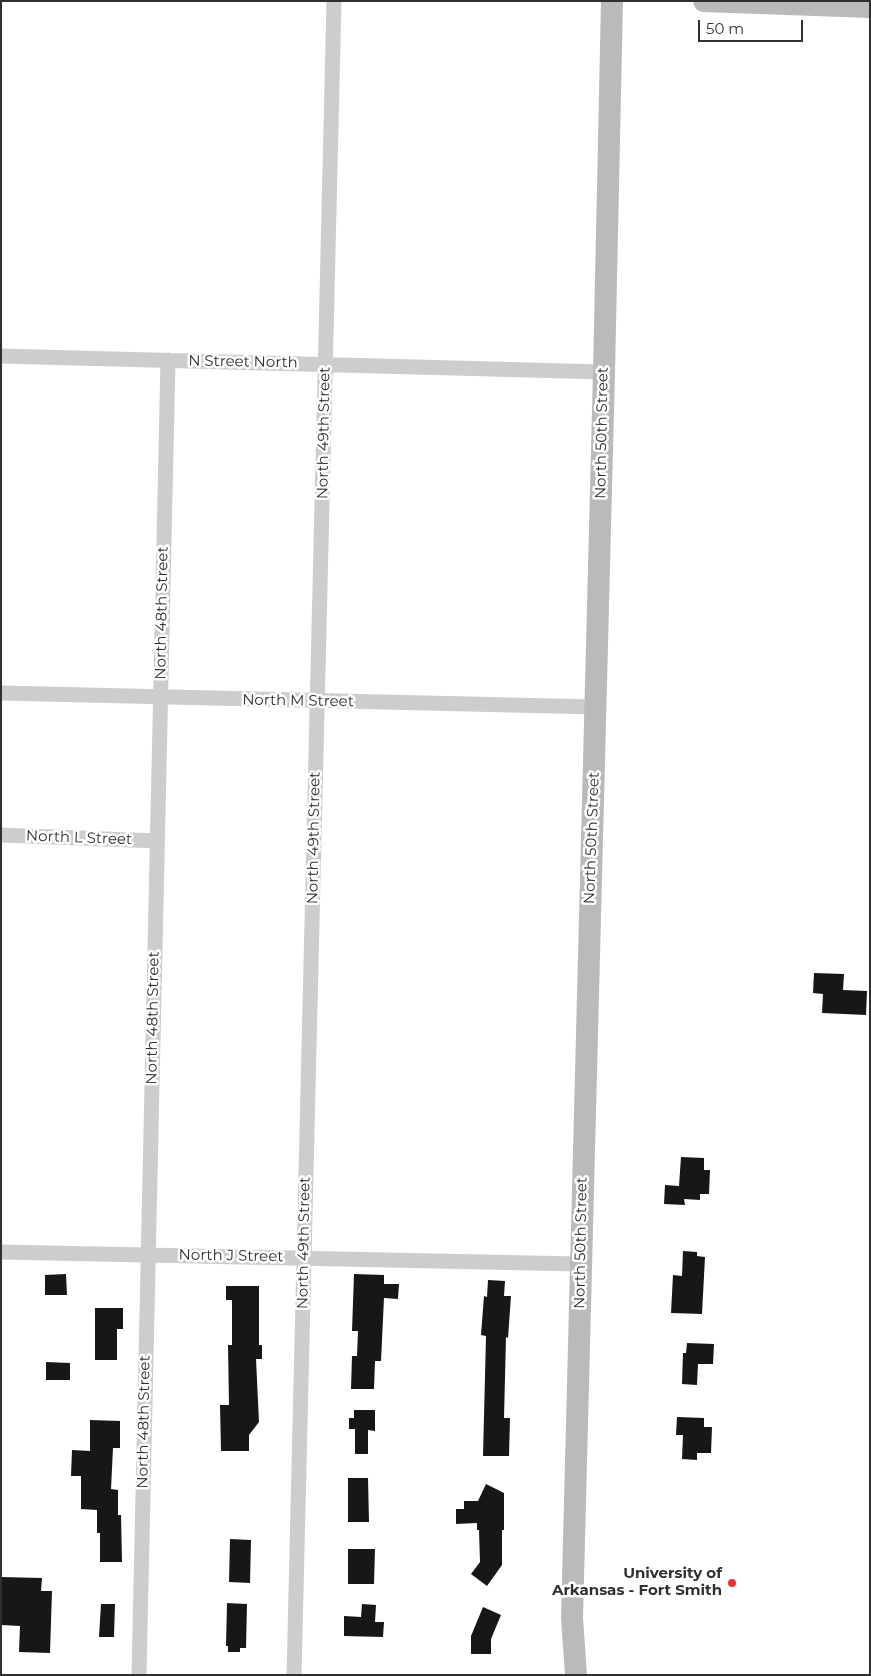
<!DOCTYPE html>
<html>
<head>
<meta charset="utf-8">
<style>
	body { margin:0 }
	#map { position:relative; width:871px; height:1676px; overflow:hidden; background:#fff; font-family:Montserrat,sans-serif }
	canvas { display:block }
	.frame { position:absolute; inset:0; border:2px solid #303030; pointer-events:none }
	.scale { position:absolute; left:698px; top:20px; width:105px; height:22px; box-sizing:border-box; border:2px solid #303030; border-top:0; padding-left:6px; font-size:15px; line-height:18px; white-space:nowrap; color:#303030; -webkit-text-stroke:4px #fff; paint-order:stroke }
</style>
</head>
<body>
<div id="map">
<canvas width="871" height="1676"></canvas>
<div class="frame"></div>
<div class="scale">50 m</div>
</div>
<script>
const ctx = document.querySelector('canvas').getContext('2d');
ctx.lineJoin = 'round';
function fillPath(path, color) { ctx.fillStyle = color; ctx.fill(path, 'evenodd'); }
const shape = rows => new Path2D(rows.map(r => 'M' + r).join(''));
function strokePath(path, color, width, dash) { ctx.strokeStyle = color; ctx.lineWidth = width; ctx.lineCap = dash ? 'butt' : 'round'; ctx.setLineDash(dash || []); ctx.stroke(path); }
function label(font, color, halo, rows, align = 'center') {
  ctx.font = font + ' Montserrat,sans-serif'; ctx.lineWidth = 5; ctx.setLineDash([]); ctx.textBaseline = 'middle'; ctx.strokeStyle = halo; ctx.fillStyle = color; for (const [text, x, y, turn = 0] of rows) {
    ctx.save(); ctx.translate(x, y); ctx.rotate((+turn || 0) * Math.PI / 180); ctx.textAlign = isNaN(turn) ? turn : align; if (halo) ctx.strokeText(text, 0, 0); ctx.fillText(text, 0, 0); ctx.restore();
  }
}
fillPath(shape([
	[814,973,844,974,843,990,867,991,866,1015,822,1013,823,994,813,993],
	[681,1157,704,1158,704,1170,710,1170,709,1194,700,1194,700,1200,684,1199,685,1205,664,1204,665,1185,679,1186],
	[683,1251,697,1252,697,1256,705,1257,702,1314,671,1313,673,1275,682,1276],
	[66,1274,67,1295,45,1295,45,1275],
	[354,1274,384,1275,384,1284,399,1284,398,1299,384,1298,381,1361,375,1361,374,1389,351,1389,352,1356,357,1356,358,1331,352,1331],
	[488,1280,505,1281,504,1296,511,1296,508,1338,506,1337,504,1418,510,1418,509,1456,483,1456,486,1336,481,1335,484,1296,487,1297],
	[226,1286,259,1286,259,1345,262,1345,262,1359,256,1359,259,1422,249,1435,249,1451,221,1451,220,1405,229,1405,228,1345,232,1345,232,1300,226,1300],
	[95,1308,123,1308,123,1329,117,1329,117,1360,95,1360],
	[687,1343,714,1344,713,1364,698,1364,697,1385,682,1384,683,1353,686,1353],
	[46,1362,70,1363,70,1380,46,1380],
	[354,1410,375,1410,375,1431,368,1430,368,1454,355,1454,355,1429,349,1429,349,1418,354,1418],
	[677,1417,704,1418,704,1427,712,1427,711,1453,697,1453,697,1460,682,1459,683,1435,676,1435],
	[90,1420,120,1421,120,1448,113,1448,111,1489,118,1490,118,1515,121,1515,122,1562,100,1562,100,1533,97,1533,97,1510,81,1509,81,1476,71,1476,72,1450,90,1451],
	[348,1478,368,1478,369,1522,348,1522],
	[486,1484,504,1493,504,1530,502,1530,502,1565,487,1586,471,1574,480,1562,479,1530,477,1530,477,1523,456,1524,456,1509,464,1509,464,1501,478,1501],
	[230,1539,251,1540,250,1583,229,1582],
	[348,1549,375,1549,374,1584,348,1584],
	[1,1577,42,1578,41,1591,52,1591,50,1653,19,1652,20,1626,1,1625],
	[227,1603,247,1604,246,1648,240,1648,240,1652,228,1652,228,1646,226,1646],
	[101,1604,115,1604,114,1637,99,1637],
	[362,1604,376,1605,375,1622,384,1622,383,1637,344,1636,344,1616,361,1617],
	[483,1607,501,1615,491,1639,491,1654,471,1654,471,1636]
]), '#171717');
strokePath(shape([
	[1,356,604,372],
	[1,693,596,707],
	[1,835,157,841],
	[1,1252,580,1264],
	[139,1675,168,360],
	[294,1675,334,1]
]), '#cdcdcd', 15);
strokePath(shape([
	[704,1,870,7],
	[576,1675,572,1618,604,372,612,1]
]), '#bababa', 22);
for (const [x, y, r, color] of [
	[732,1583,5,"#e73433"]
]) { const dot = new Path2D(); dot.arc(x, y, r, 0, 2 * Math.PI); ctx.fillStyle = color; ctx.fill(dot); strokePath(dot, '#fff', 2); }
label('15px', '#303030', '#fff', [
	["N Street North",243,362,1],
	["North 49th Street",324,433,-89],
	["North 50th Street",602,433,-89],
	["North 48th Street",162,613,-89],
	["North M Street",298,701,1],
	["North L Street",79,838,2],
	["North 49th Street",314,838,-89],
	["North 50th Street",592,838,-88],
	["North 48th Street",153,1018,-89],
	["North 49th Street",304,1243,-89],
	["North 50th Street",581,1243,-89],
	["North J Street",231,1256,1],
	["North 48th Street",144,1422,-89]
]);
label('bold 15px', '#303030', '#fff', [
	["University of",722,1574],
	["Arkansas - Fort Smith",722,1591]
], 'right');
</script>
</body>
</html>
